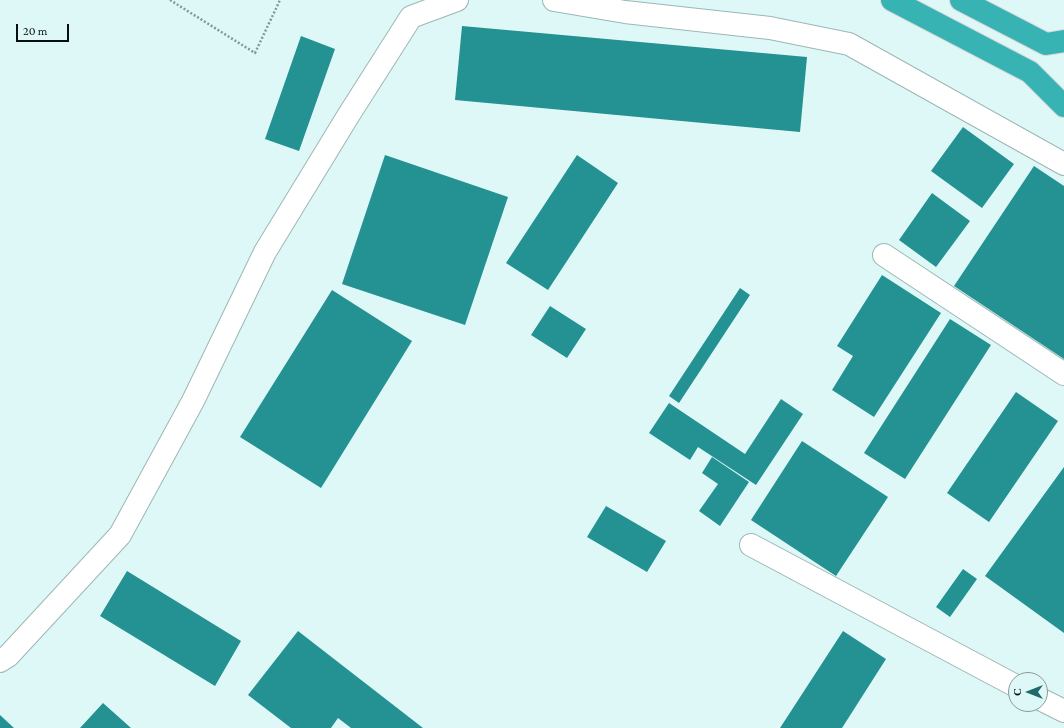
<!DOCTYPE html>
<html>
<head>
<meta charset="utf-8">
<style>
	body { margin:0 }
	#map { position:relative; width:1064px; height:728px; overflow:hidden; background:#def8f8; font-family:"Crimson Pro",serif }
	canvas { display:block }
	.north { position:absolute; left:1008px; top:672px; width:40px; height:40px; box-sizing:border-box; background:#def8f8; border:1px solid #889b9b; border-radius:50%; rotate:270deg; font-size:11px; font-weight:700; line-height:16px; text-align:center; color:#070f0f }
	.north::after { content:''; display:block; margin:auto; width:14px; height:18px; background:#1f6b6c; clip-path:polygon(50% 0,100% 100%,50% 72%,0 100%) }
	.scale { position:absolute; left:16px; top:24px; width:53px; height:18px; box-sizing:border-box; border:2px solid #070f0f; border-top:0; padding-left:5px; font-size:12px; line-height:14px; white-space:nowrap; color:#070f0f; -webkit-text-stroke:3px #def8f8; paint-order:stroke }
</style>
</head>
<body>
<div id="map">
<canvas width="1064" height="728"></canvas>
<div class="north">С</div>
<div class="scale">20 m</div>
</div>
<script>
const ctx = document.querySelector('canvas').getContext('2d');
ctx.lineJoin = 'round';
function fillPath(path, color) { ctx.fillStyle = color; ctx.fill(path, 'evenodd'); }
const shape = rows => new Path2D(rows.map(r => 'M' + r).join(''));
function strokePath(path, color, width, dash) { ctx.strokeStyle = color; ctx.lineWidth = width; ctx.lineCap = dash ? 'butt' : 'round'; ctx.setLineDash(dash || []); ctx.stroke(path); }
fillPath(shape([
	[462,26,807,57,800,132,455,100],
	[301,36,335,49,299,151,265,139],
	[963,127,1014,164,982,208,931,171],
	[385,155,508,197,465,325,342,284],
	[577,155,618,183,548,290,506,263],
	[1034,166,1064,186,1064,359,954,286],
	[932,193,970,221,936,267,899,240],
	[882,275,941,313,874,417,832,390,853,356,837,346],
	[740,288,750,295,679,403,669,396],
	[332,290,412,341,321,488,240,437],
	[550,306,586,329,567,358,531,335],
	[950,319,991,345,905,479,864,453],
	[1016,392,1058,421,989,522,947,493],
	[781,399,803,414,756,485,698,447,690,460,649,433,669,403,745,454],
	[802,441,888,497,836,576,751,520],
	[712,457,749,482,720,526,699,511,718,484,702,473],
	[1064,467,1064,633,985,576],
	[606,506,666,541,647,572,587,537],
	[963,569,977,579,950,617,936,607],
	[127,571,241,641,215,686,100,616],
	[298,631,423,728,351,728,338,718,331,728,291,728,248,695],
	[843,631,886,659,842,728,780,728],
	[103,703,131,728,80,728],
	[0,715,14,728,0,728]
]), '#249192');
const minor = shape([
	[554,0,625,12,770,28,849,44,1064,164],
	[884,255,1064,374],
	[751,545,1016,686],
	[0,661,8,656,120,535,193,401,265,252,348,116,411,17,457,0],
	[1040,699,1064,711]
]);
const highway = shape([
	[892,0,1030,72,1064,106],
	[961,0,1046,44,1064,41]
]);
strokePath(minor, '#9db6b6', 24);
strokePath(highway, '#d7d9d9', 24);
strokePath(shape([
	[170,0,255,53,280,0]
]), '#849797', 2.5, [2, 2]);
strokePath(minor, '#fff', 22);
strokePath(highway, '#37b3b4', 22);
</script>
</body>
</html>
